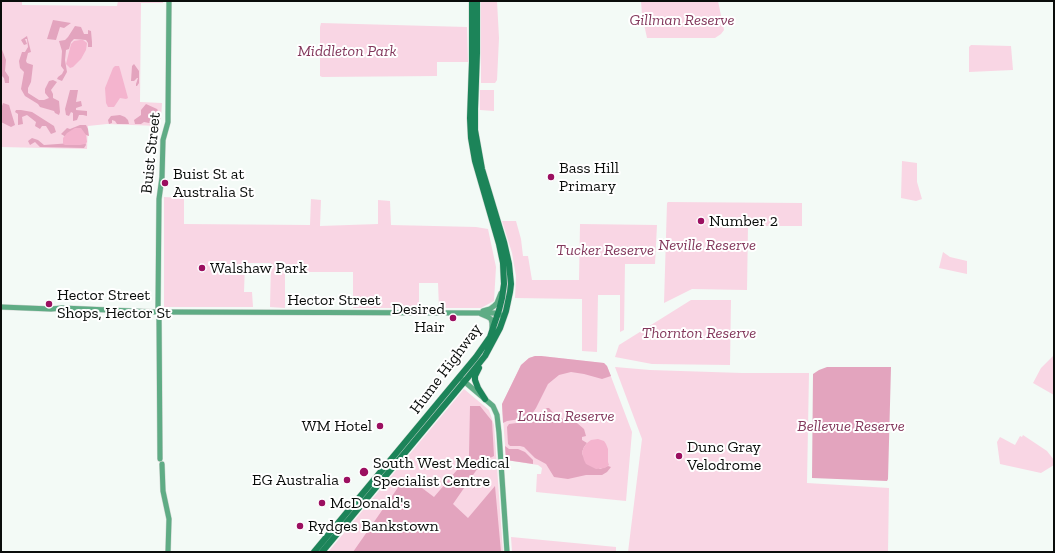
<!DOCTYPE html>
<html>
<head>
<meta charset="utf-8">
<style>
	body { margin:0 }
	#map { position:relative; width:1055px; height:553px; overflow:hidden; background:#f3faf6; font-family:"Zilla Slab",serif }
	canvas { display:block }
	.frame { position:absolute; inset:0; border:2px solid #0a0d0b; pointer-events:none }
</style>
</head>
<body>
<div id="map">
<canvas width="1055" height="553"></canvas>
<div class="frame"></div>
</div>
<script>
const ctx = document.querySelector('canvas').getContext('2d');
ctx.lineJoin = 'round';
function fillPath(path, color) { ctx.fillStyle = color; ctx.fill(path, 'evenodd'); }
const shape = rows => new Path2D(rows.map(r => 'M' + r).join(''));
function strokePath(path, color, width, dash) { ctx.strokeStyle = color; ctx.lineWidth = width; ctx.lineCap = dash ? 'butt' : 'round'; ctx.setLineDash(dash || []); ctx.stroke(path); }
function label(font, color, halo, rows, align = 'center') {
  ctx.font = font + ' "Zilla Slab",serif'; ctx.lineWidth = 4; ctx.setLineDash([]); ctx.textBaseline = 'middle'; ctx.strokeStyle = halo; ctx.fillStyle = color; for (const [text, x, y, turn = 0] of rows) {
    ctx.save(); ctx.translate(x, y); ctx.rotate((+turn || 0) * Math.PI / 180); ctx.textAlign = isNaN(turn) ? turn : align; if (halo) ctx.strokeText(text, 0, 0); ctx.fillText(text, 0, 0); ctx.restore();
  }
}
fillPath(shape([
	[1,1,22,1,22,5,117,6,118,1,163,1,163,3,141,3,140,102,162,103,161,118,158,126,107,124,88,126,87,149,1,147],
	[481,1,497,1,499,38,497,80,495,83,481,83],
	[641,1,718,1,724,30,721,34,715,38,647,38,642,15],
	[321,23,467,27,468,62,437,62,437,76,322,77,320,76,320,27],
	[971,45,1011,46,1013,70,969,72,969,47],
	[480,90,494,90,494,111,480,110],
	[902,161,917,163,917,182,922,199,916,201,901,198],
	[164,197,184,198,184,224,310,225,311,199,321,200,320,226,378,224,378,200,390,201,391,225,476,227,488,229,496,267,494,301,481,308,439,308,438,283,419,283,419,308,353,308,353,272,285,272,285,308,270,307,271,263,245,263,244,292,252,292,253,307,164,307],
	[668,202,802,203,802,226,748,226,747,290,692,289,664,303,667,203],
	[502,221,516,221,521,239,523,256,528,256,532,280,579,280,580,224,657,225,655,264,625,264,624,330,620,332,620,295,598,295,597,352,582,351,582,299,515,298,516,276,514,265,512,253],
	[943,252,950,257,967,261,967,274,939,268],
	[691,300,731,300,730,365,652,364,615,357,619,345],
	[1054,355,1054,395,1033,383,1041,368],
	[535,356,541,356,604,363,607,366,632,432,626,501,536,492,537,474,541,474,542,468,538,465,506,460,502,404,521,365,529,358],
	[615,367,650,370,742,373,809,373,807,483,889,488,888,552,628,552,642,439],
	[464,389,489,410,494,425,503,552,328,552],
	[1023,435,1047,451,1054,460,1054,465,1041,473,1000,464,997,442,1000,437,1015,445,1020,436,1022,437],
	[511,537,616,547,616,552,512,552]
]), '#f9d6e4');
fillPath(shape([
	[53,20,71,23,64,28,60,27,56,40,47,39],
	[75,26,81,27,84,34,88,34,88,30,91,31,92,42,92,47,88,47,88,43,86,40,74,39,71,42,69,49,66,50,65,60,67,72,62,81,57,79,58,77,62,74,64,70,61,66,62,51,59,41,65,40,68,37],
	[27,36,31,52,28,53,26,61,27,63,33,65,31,82,28,88,28,93,39,100,44,100,49,98,45,93,45,89,49,81,53,80,57,82,51,90,53,94,53,98,59,101,60,112,59,115,55,113,54,111,40,107,38,104,25,96,21,89,24,72,20,68,19,61,22,52,25,52,28,47,27,39,25,39,27,44,24,45,21,40],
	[1,47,6,60,5,71,9,77,9,83,5,83,4,78,1,75],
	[134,64,139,71,139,83,137,86,136,86,136,84,138,78,137,78,134,81,131,81,132,66],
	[70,90,78,90,76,102,81,101,82,106,76,108,76,110,87,111,87,116,83,115,79,115,77,120,73,121,73,113,71,112,69,116,66,115,65,109],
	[3,103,9,105,15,125,11,127,1,122,1,109],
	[146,104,157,109,160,113,160,118,149,123,144,122,141,124,135,124,134,120,141,115,141,110],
	[16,110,21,110,32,112,54,126,56,132,51,134,46,126,42,126,40,129,35,126,36,122,27,115,22,117,23,124,18,125,18,114,15,112],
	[120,115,125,117,128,120,129,124,117,124,115,121,112,120,112,123,109,124,108,120,111,116],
	[80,125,86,125,88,129,89,136,83,134,66,137,61,134,67,128,70,129],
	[32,138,38,140,44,145,85,142,86,145,84,148,40,147,35,142,30,145,28,141],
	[535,356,541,356,604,363,607,366,611,376,602,379,584,374,571,372,559,375,548,384,536,408,532,414,527,418,507,421,503,423,502,404,521,365,529,358],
	[827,367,891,367,888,479,887,481,812,478,813,374,819,370],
	[470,406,480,406,492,421,494,456,482,462,453,504,468,518,495,486,501,552,353,552,406,476,434,497,469,456],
	[547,408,549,408,556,416,571,422,577,423,584,429,586,436,582,437,582,440,587,443,584,447,582,452,583,456,600,469,608,466,611,467,607,472,602,475,586,475,568,479,554,477,546,464,535,458,524,447,520,446,510,446,508,444,507,427,509,424,525,422,539,416,545,415,544,410],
	[505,446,509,449,518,449,525,452,533,460,533,464,506,460]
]), '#e3a4be');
fillPath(shape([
	[80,40,83,40,87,43,86,50,81,59,73,67,70,68,66,64,71,44,74,41],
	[115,66,119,66,120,69,128,98,126,99,120,98,114,107,108,107,106,103,105,88,113,68],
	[75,128,81,128,86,135,87,142,85,144,80,145,65,145,63,144,63,138,67,133],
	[598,439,604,441,606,444,608,449,608,462,609,465,605,468,596,469,586,464,584,460,582,452,584,447,587,443,591,440]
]), '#f4b4ce');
const secondary = shape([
	[1,307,51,309,62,308,155,312],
	[158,308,159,199,162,177,163,140,168,122,168,116,169,1],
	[483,311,490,309,494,306,497,303,501,293],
	[162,312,480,313,494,313,501,315],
	[481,314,488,317,491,319,492,323,492,328],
	[159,316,160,459],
	[459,377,493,406,497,415,499,433,507,552],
	[162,464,163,491,169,519,168,552]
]);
const highway = shape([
	[479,368,475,376,475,380,478,388,485,399],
	[314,552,476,357,490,337,499,310,502,298,504,284,503,263,499,244,475,161,471,138,470,118,472,62,472,1],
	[322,552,469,376,485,356,500,328,506,311,510,292,511,284,509,264,504,242,482,169,475,130,475,109,477,53,477,1]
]);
strokePath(secondary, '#ced4d0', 6);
strokePath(highway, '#ced4d0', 7);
strokePath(secondary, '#5fac85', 5);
strokePath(highway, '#1c8459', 6);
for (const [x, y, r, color] of [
	[551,177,4,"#9b0f60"],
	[165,183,4,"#9b0f60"],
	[701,221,4,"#9b0f60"],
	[202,268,4,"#9b0f60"],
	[49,304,4,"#9b0f60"],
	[453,318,4,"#9b0f60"],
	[380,426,4,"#9b0f60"],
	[679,456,4,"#9b0f60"],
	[364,472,5,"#9b0f60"],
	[347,480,4,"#9b0f60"],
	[322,503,4,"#9b0f60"],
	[300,526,4,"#9b0f60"]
]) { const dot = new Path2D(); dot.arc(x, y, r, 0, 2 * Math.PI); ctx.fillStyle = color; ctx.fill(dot); strokePath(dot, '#fff', 1.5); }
label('italic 16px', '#83385c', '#fff', [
	["Gillman Reserve",682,20],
	["Middleton Park",347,51],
	["Neville Reserve",707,245],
	["Tucker Reserve",605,250],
	["Thornton Reserve",699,333],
	["Louisa Reserve",566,416],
	["Bellevue Reserve",851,426]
]);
label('16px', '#0a0d0b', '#fff', [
	["Buist Street",151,153,-84],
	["Hector Street",334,300],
	["Hume Highway",446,369,-53]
]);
label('16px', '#0a0d0b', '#fff', [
	["Bass Hill",559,168],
	["Primary",559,186],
	["Buist St at",173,174],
	["Australia St",173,192],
	["Number 2",709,221],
	["Walshaw Park",210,268],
	["Hector Street",57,295],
	["Shops, Hector St",57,313],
	["Desired",445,309,"right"],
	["Hair",445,327,"right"],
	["WM Hotel",372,426,"right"],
	["Dunc Gray",687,447],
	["Velodrome",687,465],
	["South West Medical",373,463],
	["Specialist Centre",373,481],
	["EG Australia",339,480,"right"],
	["McDonald's",330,503],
	["Rydges Bankstown",308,526]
], 'left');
</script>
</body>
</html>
